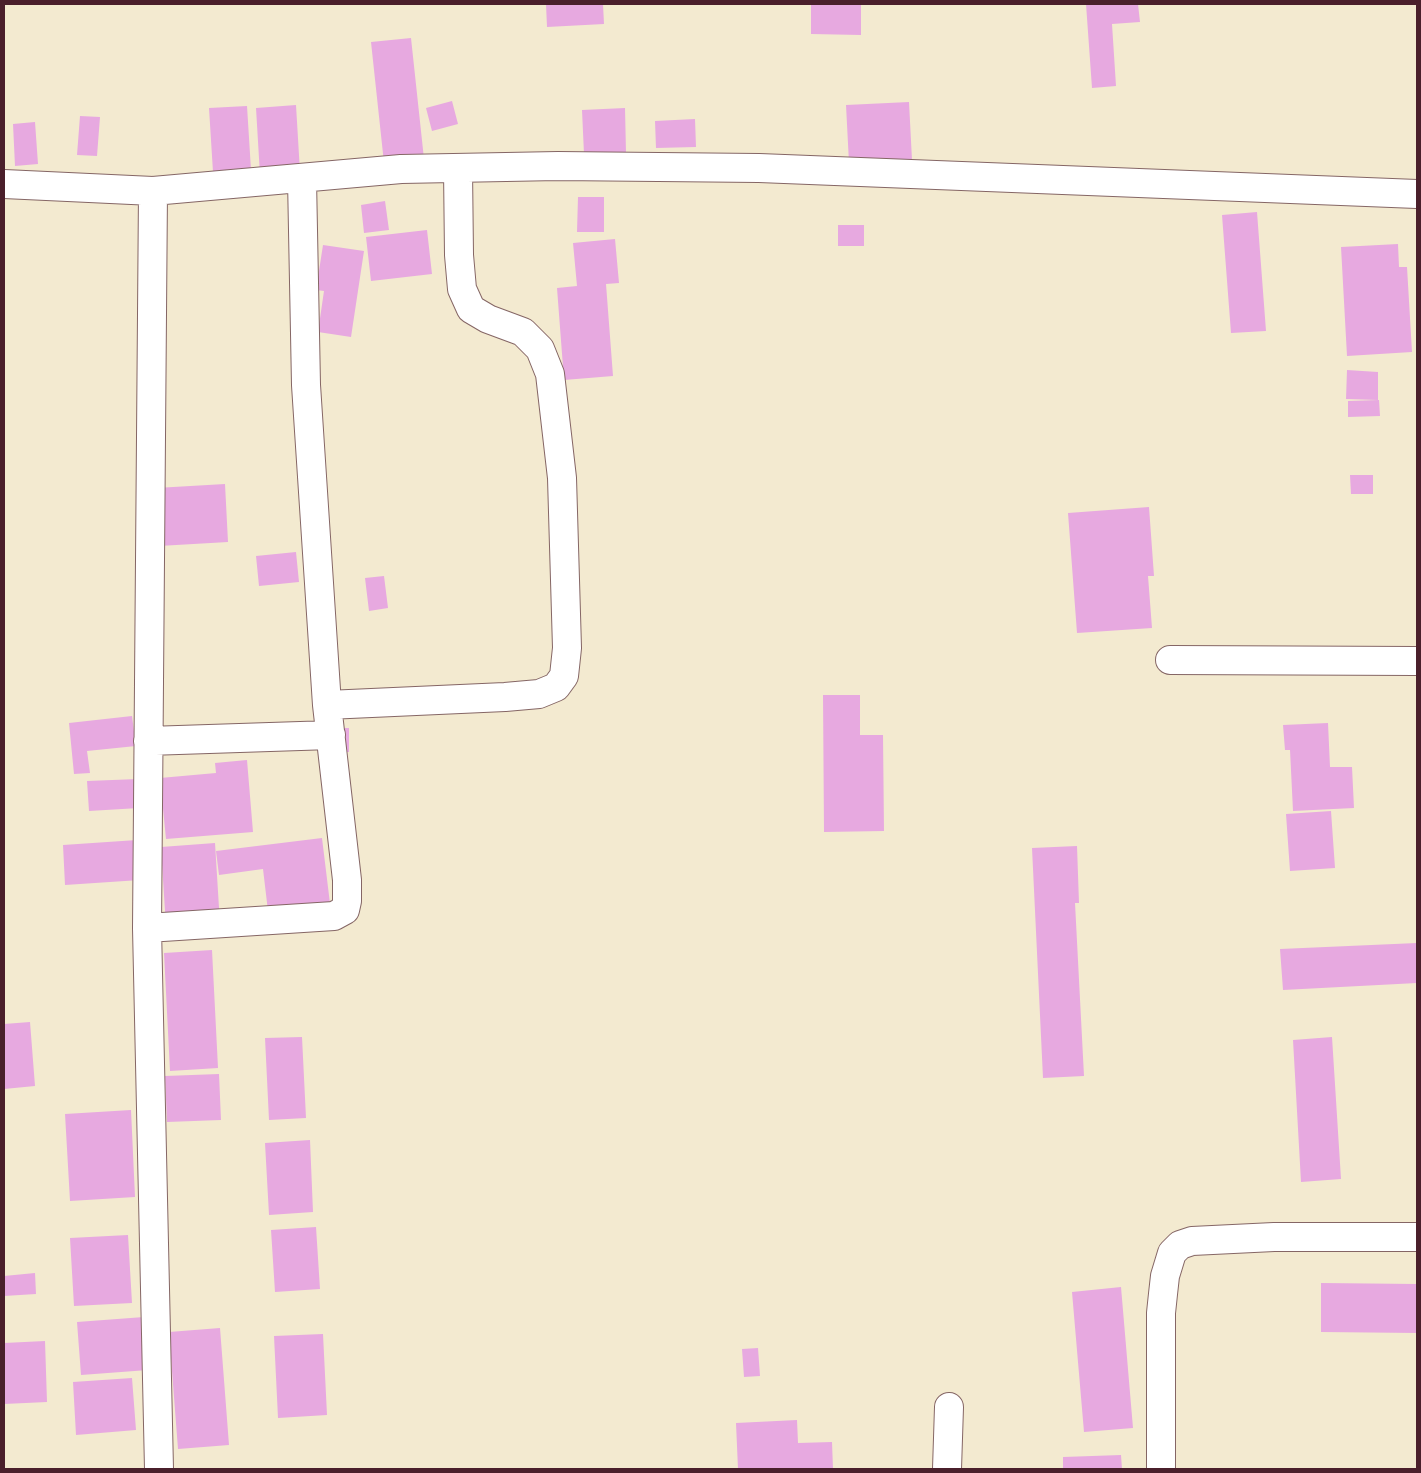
<!DOCTYPE html>
<html>
<head>
<meta charset="utf-8">
<style>
	body { margin:0 }
	#map { position:relative; width:1421px; height:1473px; overflow:hidden; background:#f3ead0; font-family:"Gentium Book Plus",serif }
	canvas { display:block }
	.frame { position:absolute; inset:0; border:5px solid #4a1f2b; pointer-events:none }
</style>
</head>
<body>
<div id="map">
<canvas width="1421" height="1473"></canvas>
<div class="frame"></div>
</div>
<script>
const ctx = document.querySelector('canvas').getContext('2d');
ctx.lineJoin = 'round';
function fillPath(path, color) { ctx.fillStyle = color; ctx.fill(path, 'evenodd'); }
const shape = rows => new Path2D(rows.map(r => 'M' + r).join(''));
function strokePath(path, color, width, dash) { ctx.strokeStyle = color; ctx.lineWidth = width; ctx.lineCap = dash ? 'butt' : 'round'; ctx.setLineDash(dash || []); ctx.stroke(path); }
fillPath(shape([
	[546,4,603,4,604,24,547,27],
	[811,4,861,4,861,35,811,34],
	[1086,4,1138,4,1140,22,1112,24,1116,86,1092,88],
	[411,38,424,159,384,163,371,42],
	[452,101,458,124,432,131,426,108],
	[909,102,912,160,849,163,846,105],
	[296,105,300,172,260,175,256,108],
	[247,106,251,170,213,172,209,108],
	[625,108,626,153,584,154,582,110],
	[80,116,100,117,97,156,77,155],
	[695,119,696,147,656,148,655,121],
	[35,122,38,164,15,166,13,124],
	[578,197,604,197,604,232,577,232],
	[385,201,389,230,364,233,361,205],
	[1257,212,1266,331,1231,333,1222,215],
	[838,225,864,225,864,246,838,246],
	[427,230,432,274,371,281,366,237],
	[615,239,619,283,606,284,613,376,564,380,557,288,577,286,573,243],
	[1398,244,1399,267,1407,267,1412,352,1347,356,1341,247],
	[323,245,364,251,351,337,318,332,324,291,316,290],
	[1347,370,1378,372,1378,400,1346,399],
	[1379,400,1380,416,1348,417,1348,401],
	[1350,475,1373,475,1373,494,1351,494],
	[225,484,228,542,159,546,156,488],
	[1149,507,1154,576,1148,576,1152,628,1077,633,1068,513],
	[296,552,299,582,259,586,256,556],
	[384,576,388,608,369,611,365,578],
	[823,695,860,695,860,735,883,735,884,831,824,832],
	[132,716,136,746,87,751,90,773,74,774,69,723],
	[1328,723,1330,767,1352,767,1354,808,1293,811,1290,750,1285,750,1283,725],
	[327,728,349,728,349,752,327,753],
	[247,760,253,832,166,839,160,778,216,773,215,763],
	[138,779,139,808,89,811,87,781],
	[1331,811,1335,868,1290,871,1286,814],
	[322,838,332,920,270,928,263,869,219,875,216,851],
	[137,840,140,880,65,885,63,845],
	[215,843,220,924,166,927,161,847],
	[1077,846,1079,903,1075,903,1084,1076,1043,1078,1032,848],
	[1417,943,1417,983,1283,990,1280,949],
	[212,950,218,1068,170,1071,164,953],
	[30,1022,35,1086,4,1089,4,1024],
	[302,1037,306,1118,269,1120,265,1038],
	[1332,1037,1341,1179,1301,1182,1293,1040],
	[219,1074,221,1120,167,1122,165,1076],
	[131,1110,135,1197,70,1201,65,1114],
	[310,1140,313,1212,269,1215,265,1143],
	[316,1227,320,1289,275,1292,271,1230],
	[128,1235,132,1303,74,1306,70,1238],
	[35,1273,36,1294,4,1296,4,1276],
	[1321,1283,1417,1284,1417,1333,1321,1332],
	[1121,1287,1133,1428,1084,1432,1072,1292],
	[144,1317,148,1370,81,1375,77,1322],
	[220,1328,229,1445,178,1449,169,1332],
	[323,1334,327,1415,278,1418,274,1336],
	[45,1341,47,1402,4,1404,4,1343],
	[758,1348,760,1376,744,1377,742,1349],
	[132,1378,136,1430,76,1435,73,1382],
	[797,1420,798,1443,832,1442,833,1469,738,1469,736,1423],
	[1121,1455,1122,1469,1063,1469,1063,1457]
]), '#e7a9e0');
const minor = shape([
	[4,184,153,191,401,169,558,166,759,168,1417,194],
	[153,191,147,928,159,1469],
	[1170,660,1417,661],
	[327,705,505,697,539,694,556,687,564,676,567,648,562,478,550,374,540,349,523,332,488,319,471,309,462,289,459,255,458,169],
	[148,741,331,735],
	[147,928,334,916,345,910,347,901,347,880,327,705,306,385,302,179],
	[947,1469,949,1407],
	[1161,1469,1161,1313,1163,1294,1165,1276,1172,1253,1180,1245,1192,1241,1274,1237,1417,1237]
]);
strokePath(minor, '#856665', 30);
strokePath(minor, '#fff', 28);
</script>
</body>
</html>
